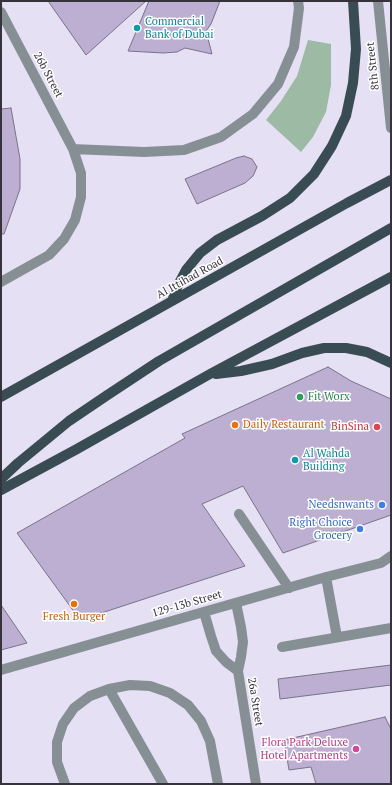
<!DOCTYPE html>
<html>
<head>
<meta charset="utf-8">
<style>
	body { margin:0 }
	#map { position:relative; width:392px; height:785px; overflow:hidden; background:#e6e0f5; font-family:"PT Serif",serif }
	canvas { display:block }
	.frame { position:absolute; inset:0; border:2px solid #36333c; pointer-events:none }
</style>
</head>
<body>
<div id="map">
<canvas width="392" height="785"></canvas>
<div class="frame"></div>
</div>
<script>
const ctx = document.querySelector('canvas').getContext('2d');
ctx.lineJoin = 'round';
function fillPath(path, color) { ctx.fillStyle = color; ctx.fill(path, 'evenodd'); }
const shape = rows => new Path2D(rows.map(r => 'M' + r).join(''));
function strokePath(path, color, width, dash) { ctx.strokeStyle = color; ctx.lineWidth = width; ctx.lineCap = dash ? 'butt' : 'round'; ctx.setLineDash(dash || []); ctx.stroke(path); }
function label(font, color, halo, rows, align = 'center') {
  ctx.font = font + ' "PT Serif",serif'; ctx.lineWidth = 3; ctx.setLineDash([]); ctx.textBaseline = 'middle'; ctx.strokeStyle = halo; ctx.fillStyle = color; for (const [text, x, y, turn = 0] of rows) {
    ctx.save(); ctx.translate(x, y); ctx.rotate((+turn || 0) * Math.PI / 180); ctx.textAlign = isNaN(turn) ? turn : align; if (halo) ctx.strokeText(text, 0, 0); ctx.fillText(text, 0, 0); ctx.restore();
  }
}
fillPath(shape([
	[308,40,331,44,331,85,326,112,313,137,301,152,266,120,281,101,297,76]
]), '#9dbaa4');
const building = shape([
	[48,1,146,1,86,55,48,1],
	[149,1,220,1,211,24,206,31,212,54,185,48,177,52,163,53,128,51,149,1],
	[11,108,20,159,20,189,4,234,1,234,1,109,11,108],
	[244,156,252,159,257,167,253,176,245,183,197,204,185,179,236,158,244,156],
	[328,367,351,381,391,399,391,515,283,553,243,486,202,504,245,566,80,620,17,533,185,438,182,434,328,367],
	[1,605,27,643,1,650,1,605],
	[391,665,391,685,280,699,278,679,391,665],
	[385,717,391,729,391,784,316,784,311,767,289,770,284,740,385,717]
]);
fillPath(building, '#bcafd2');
strokePath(building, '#7a7386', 1);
strokePath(shape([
	[378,1,391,128],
	[1,12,73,149,81,173,81,197,75,220,64,239,49,255,1,282],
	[73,149,144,152,184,150,221,137,253,114,278,84,294,47,299,8,298,1],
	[239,514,289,588],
	[326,577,337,637],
	[236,603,241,627,243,642,241,657,238,671,256,784],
	[204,612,211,636,216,651,226,662,238,671],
	[282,647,391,628],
	[1,670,326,577,381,563,391,556],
	[109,689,163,784],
	[65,784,57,762,57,742,63,724,74,708,90,696,109,689,130,685,150,686,170,693,188,705,201,721,210,741,218,784]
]), '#869094', 10);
strokePath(shape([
	[172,301,178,285,186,270,200,253,217,240,262,216,290,198,314,174,332,146,346,116,353,83,356,49,353,1],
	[216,374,241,371,272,364,302,353,324,348,346,348,367,352,391,363],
	[1,397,347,203,391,180],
	[1,479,18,463,69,421,106,396,159,361,391,228],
	[1,490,77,449,210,374,391,277]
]), '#3a4c53', 10);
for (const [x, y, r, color] of [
	[137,28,4,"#0f9aa8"],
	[300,397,4,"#2e9e5b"],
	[235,425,4,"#e8710a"],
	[377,427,4,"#e0444e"],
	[295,460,4,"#0f9aa8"],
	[382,505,4,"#3f7fe0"],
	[360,529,4,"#3f7fe0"],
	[74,604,4,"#e8710a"],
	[356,749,4,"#d1479c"]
]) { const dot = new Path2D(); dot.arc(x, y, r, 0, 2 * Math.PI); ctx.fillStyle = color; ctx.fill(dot); strokePath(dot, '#fff', 1.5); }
label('11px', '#0d838f', '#fff', [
	["Commercial",145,22],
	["Bank of Dubai",145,35],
	["Al Wahda",303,454],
	["Building",303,467]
], 'left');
label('11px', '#36333c', '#fff', [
	["8th Street",373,66,-96],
	["26b Street",48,75,62],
	["Al Ittihad Road",190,278,-29],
	["129-13b Street",187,604,-16],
	["26a Street",255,702,81]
]);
label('11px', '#27864d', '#fff', [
	["Fit Worx",308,397]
], 'left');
label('11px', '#c56008', '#fff', [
	["Daily Restaurant",243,425],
	["Fresh Burger",74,617,"center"]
], 'left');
label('11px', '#be3a42', '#fff', [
	["BinSina",369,427]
], 'right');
label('11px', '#366cbe', '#fff', [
	["Needsnwants",374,505],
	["Right Choice",352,523],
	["Grocery",352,536]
], 'right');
label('11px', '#b23c85', '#fff', [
	["Flora Park Deluxe",348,743],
	["Hotel Apartments",348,756]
], 'right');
</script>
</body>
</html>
